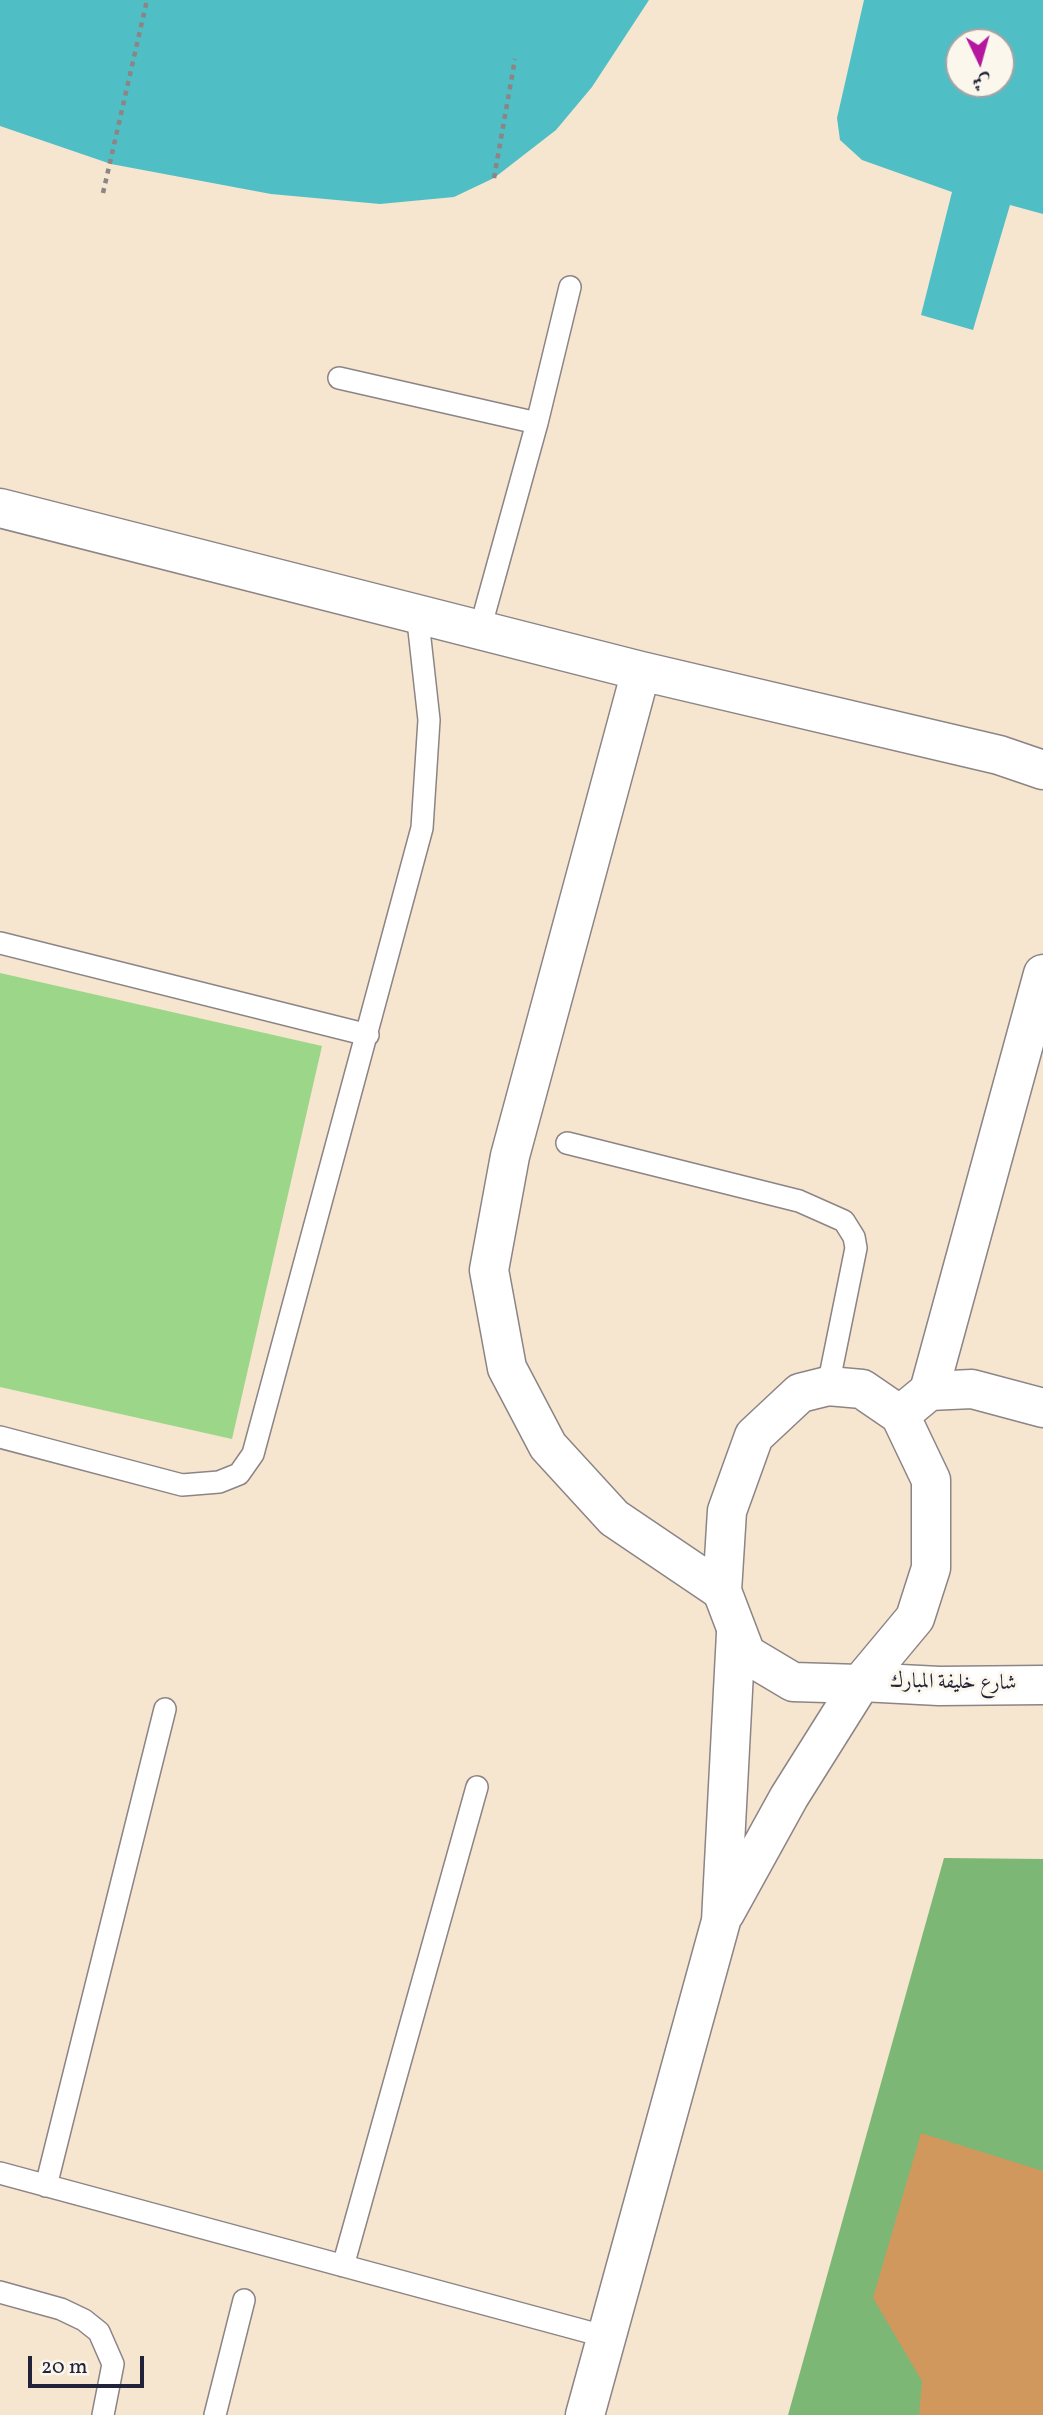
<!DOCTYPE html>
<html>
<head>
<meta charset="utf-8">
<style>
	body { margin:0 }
	#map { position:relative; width:1043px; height:2415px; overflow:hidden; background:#f6e5cf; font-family:Vollkorn,Amiri,serif }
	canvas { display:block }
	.north { position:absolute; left:945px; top:28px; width:70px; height:70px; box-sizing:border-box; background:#fbf7ec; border:2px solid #a4a2a5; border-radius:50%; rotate:175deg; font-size:19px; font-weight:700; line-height:28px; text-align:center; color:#22223b }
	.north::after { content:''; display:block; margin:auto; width:24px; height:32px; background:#b5179e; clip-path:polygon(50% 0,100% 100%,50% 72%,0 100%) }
	.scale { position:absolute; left:28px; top:2356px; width:116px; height:32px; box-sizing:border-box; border:4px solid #22223b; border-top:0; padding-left:9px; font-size:21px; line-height:24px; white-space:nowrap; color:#22223b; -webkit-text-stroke:5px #fbf7ec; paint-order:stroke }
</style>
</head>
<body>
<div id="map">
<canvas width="1043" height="2415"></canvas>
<div class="north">ش</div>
<div class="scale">20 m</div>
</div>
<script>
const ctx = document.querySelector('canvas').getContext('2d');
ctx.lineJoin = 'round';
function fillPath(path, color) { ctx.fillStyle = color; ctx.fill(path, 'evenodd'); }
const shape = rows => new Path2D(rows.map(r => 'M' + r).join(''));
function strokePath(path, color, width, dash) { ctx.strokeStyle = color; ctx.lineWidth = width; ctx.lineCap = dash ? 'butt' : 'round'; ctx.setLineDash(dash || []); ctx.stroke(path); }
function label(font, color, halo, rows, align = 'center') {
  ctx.font = font + ' Vollkorn,Amiri,serif'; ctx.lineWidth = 6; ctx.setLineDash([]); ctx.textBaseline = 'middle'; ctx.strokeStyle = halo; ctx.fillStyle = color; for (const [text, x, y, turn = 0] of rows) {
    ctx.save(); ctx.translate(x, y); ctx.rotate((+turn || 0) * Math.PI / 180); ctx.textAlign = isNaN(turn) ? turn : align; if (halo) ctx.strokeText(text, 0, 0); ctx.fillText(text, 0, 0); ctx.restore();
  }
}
fillPath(shape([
	[0,973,322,1046,232,1439,0,1387]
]), '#9cd689');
fillPath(shape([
	[944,1858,1043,1859,1043,2415,788,2415]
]), '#7db775');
fillPath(shape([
	[0,0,649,0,592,87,556,130,494,178,454,197,380,204,271,194,111,164,0,126],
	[864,0,1043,0,1043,214,1010,205,973,330,921,315,952,192,862,160,840,140,837,118],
	[1001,42,1001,84,959,84,959,42]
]), '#50bfc5');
fillPath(shape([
	[921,2133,1043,2171,1043,2415,919,2415,922,2381,873,2298]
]), '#d0985c');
const service = shape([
	[339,378,537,423],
	[480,629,537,423,570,287],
	[0,943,368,1035],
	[567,1143,799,1201,844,1221,854,1237,856,1248,828,1386],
	[0,1437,182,1485,219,1482,239,1474,253,1454,422,828,429,720,417,612],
	[0,2173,607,2337],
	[46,2186,165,1709],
	[343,2266,477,1787],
	[0,2292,61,2309,84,2320,99,2332,113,2364,103,2415],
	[215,2415,244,2300]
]);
const minor = shape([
	[0,508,641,671,999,755,1043,770],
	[641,671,510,1156,489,1270,507,1368,548,1446,614,1518,722,1591],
	[929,1391,1043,974],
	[725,1913,789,1797,860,1684],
	[585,2415,721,1921,736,1633]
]);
const tertiary = shape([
	[828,1386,862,1389,900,1415,931,1480,931,1568,915,1618,860,1684,793,1682,746,1654,722,1591,727,1511,754,1436,800,1393,828,1386],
	[900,1415,929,1391,972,1389,1043,1408],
	[862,1682,939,1686,1043,1685]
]);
strokePath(service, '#8c8485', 24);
strokePath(minor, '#8c8485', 41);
strokePath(tertiary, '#8c8485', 41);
strokePath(shape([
	[494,178,515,59],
	[103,193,147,0]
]), '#8c8485', 4.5, [5, 5]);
strokePath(service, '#fff', 21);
strokePath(minor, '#fff', 38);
strokePath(tertiary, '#fff', 38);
label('21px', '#22223b', '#fbf7ec', [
	["شارع خليفة المبارك",953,1684,1]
]);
</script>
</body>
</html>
